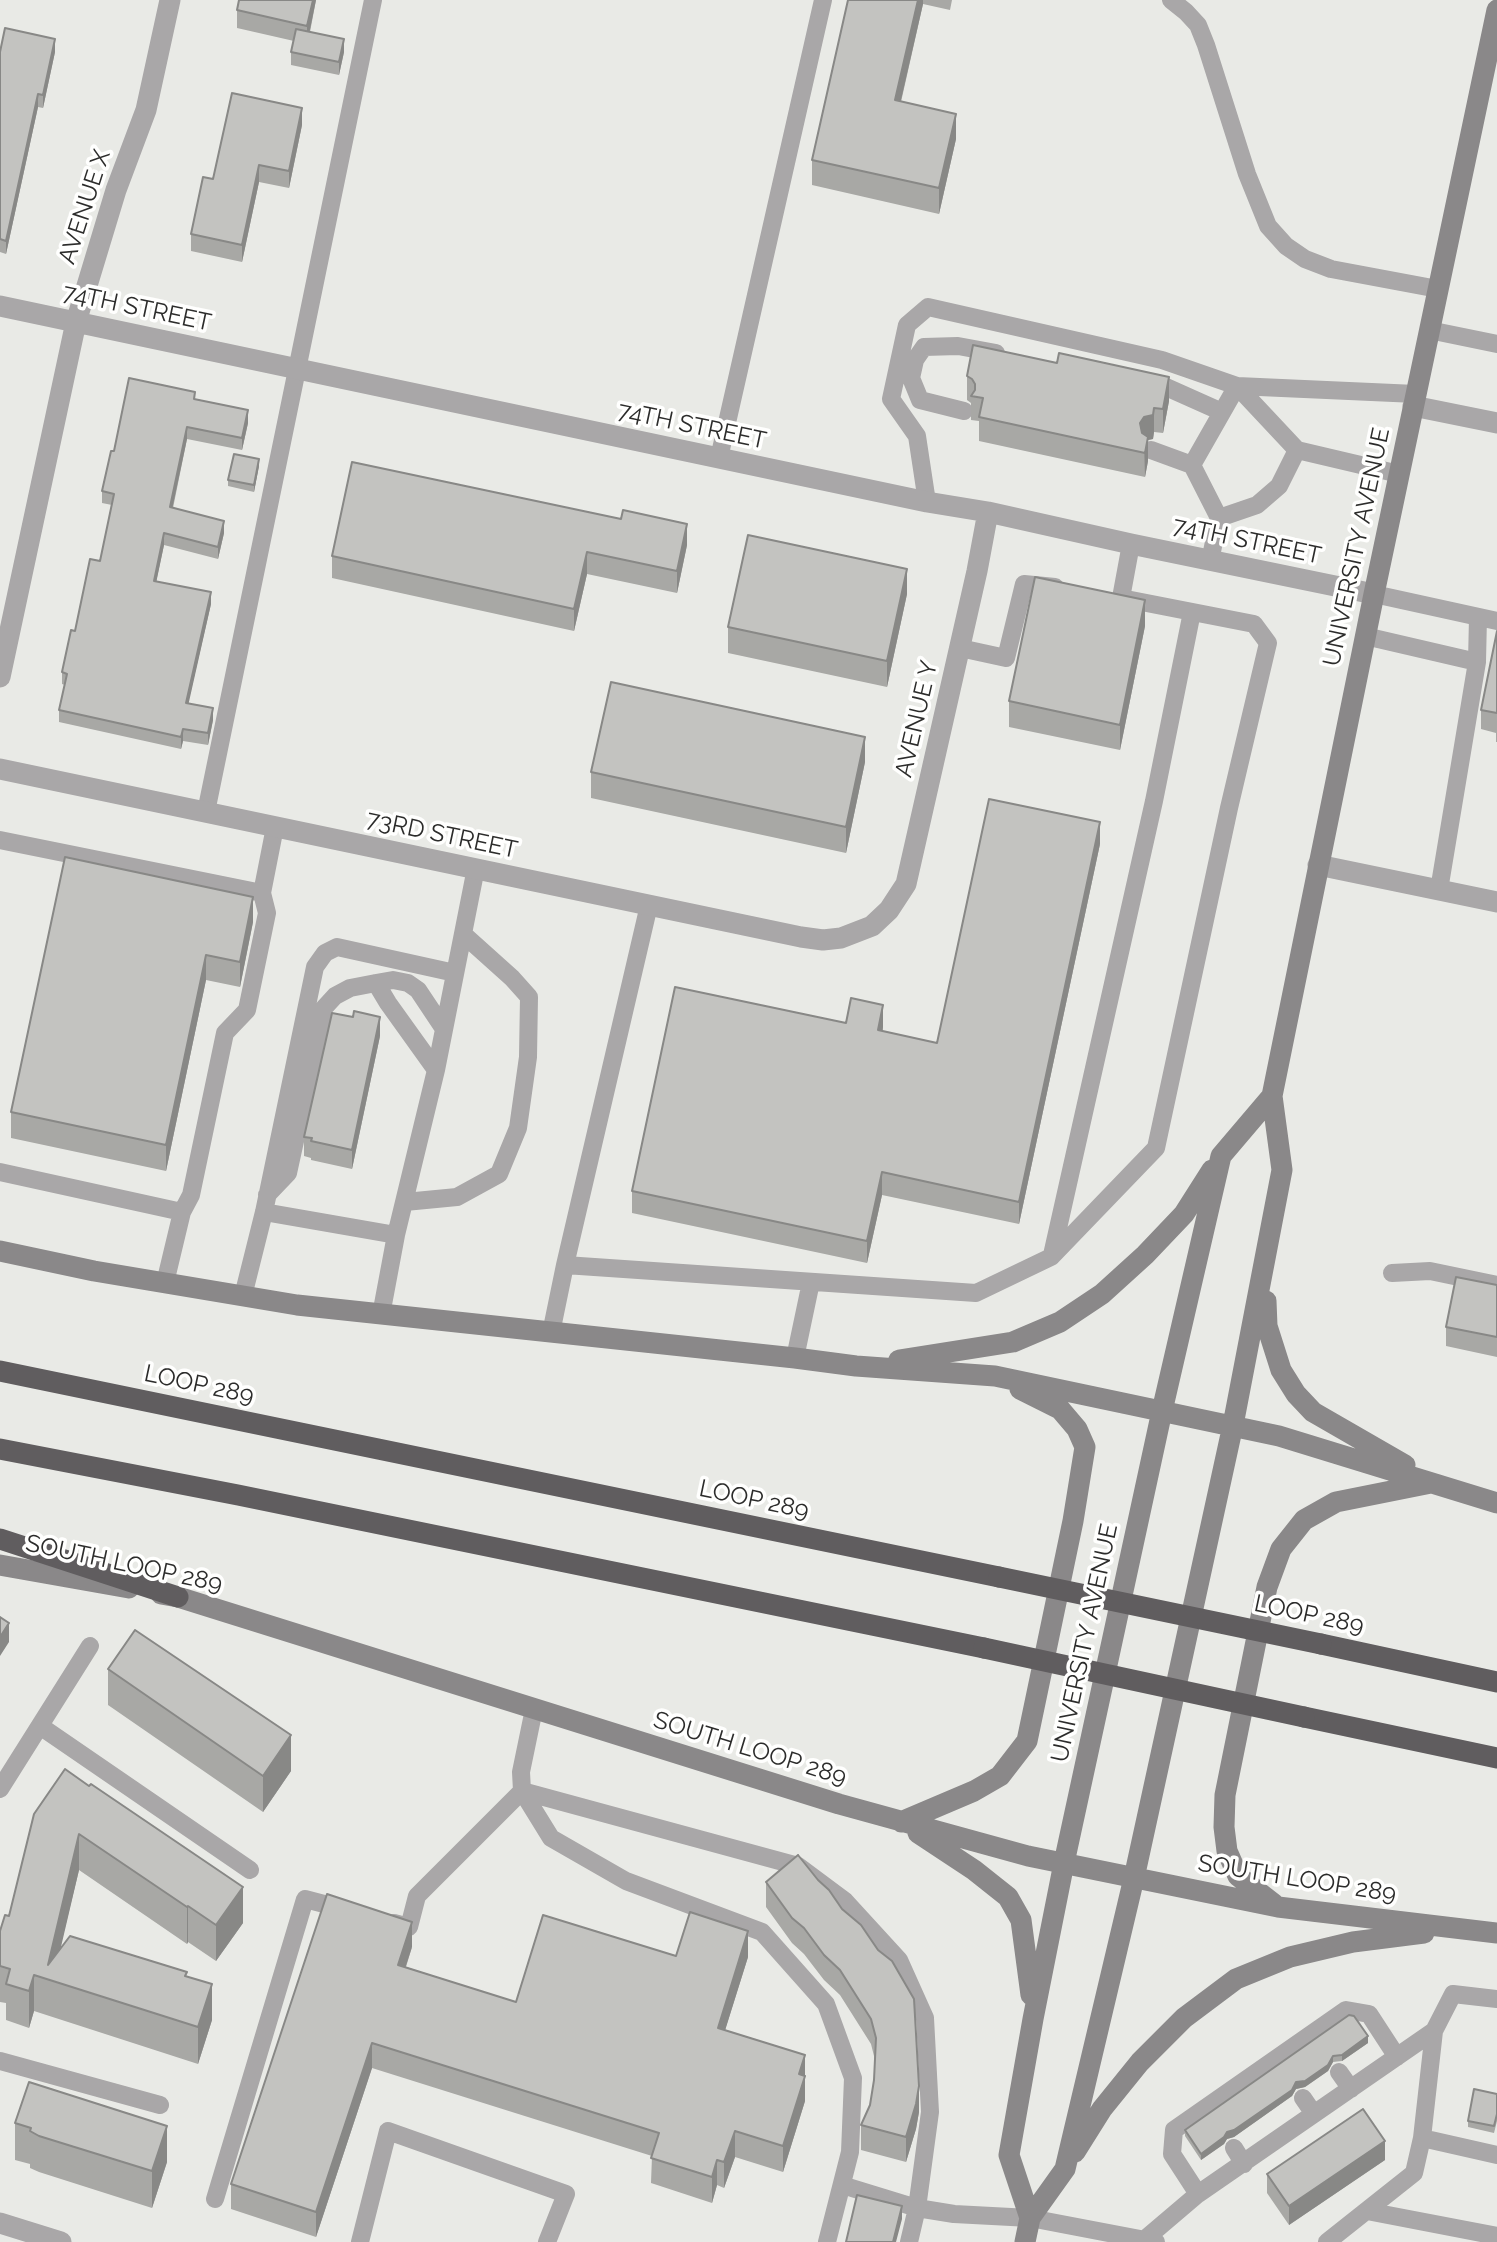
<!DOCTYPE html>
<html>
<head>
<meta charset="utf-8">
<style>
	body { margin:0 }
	canvas { display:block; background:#e9eae6 }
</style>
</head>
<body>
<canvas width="1497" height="2242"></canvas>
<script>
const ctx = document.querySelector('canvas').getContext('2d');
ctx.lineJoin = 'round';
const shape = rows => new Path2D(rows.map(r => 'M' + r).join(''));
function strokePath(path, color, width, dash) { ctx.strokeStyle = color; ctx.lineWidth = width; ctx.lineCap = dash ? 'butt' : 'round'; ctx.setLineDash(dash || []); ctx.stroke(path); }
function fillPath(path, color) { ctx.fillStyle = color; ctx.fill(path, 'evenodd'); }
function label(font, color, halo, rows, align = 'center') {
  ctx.font = font + ' Raleway,sans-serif'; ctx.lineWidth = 7; ctx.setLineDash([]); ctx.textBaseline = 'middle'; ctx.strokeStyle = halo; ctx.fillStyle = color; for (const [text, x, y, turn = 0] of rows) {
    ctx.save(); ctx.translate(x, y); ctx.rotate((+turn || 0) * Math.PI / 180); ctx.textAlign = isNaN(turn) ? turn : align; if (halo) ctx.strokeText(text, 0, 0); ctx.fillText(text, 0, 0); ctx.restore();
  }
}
strokePath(shape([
	[1171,0,1186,12,1198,25,1206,45,1247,174,1268,226,1286,246,1305,259,1331,269,1438,289],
	[1429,330,1497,344],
	[1147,383,1166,387,1222,412],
	[964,411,920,400,911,378,915,360,924,347,958,346,996,353],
	[1151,450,1192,465],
	[719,458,823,0],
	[927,502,917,436,891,399,907,325,928,307,1162,360,1237,386,1416,394],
	[1219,518,1192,465,1237,386,1297,450,1399,474],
	[1210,561,1219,518,1257,505,1279,486,1297,450],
	[1374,594,1497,621],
	[1121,598,1131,544],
	[1365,636,1477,662],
	[960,648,1006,658,1024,584,1055,587],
	[206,812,373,0],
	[0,840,262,893],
	[1439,890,1477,662,1478,617],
	[376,983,388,1003,436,1070],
	[0,1172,182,1212],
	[267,1195,288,1173,324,1008,335,996,350,988,376,983,393,980,408,983,418,990,444,1029],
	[405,1202,457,1197,499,1174,518,1128,528,1057,529,997,512,978,463,934],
	[264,1212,396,1235],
	[1052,1255,1154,801,1192,612],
	[565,1265,976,1293,1051,1257,1156,1148,1229,808,1268,643,1254,624,1121,598],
	[1392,1273,1430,1271,1497,1285],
	[165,1283,182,1212,191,1195,225,1033,247,1010,267,913,262,893,275,827],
	[243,1296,264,1212,315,967,325,953,337,947,455,973],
	[381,1315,396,1235,436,1070,476,868],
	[551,1333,565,1265,649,905],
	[795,1358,811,1282],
	[534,1709,521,1772,522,1791,798,1866,845,1901,899,1960,925,2018,930,2112,917,2208,909,2242],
	[40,1726,250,1870],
	[0,1789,90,1646],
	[394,1923,409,1927,417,1896,522,1791,551,1838,626,1881,762,1932,826,2004,853,2078,850,2152,827,2242],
	[0,2061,160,2105],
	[1339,2072,1351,2089],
	[1303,2098,1314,2114],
	[1422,2138,1497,2155],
	[1234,2148,1244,2164],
	[842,2185,917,2208,954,2214,1030,2218,1156,2242],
	[1198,2194,1172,2154,1174,2130,1346,2010,1369,2014,1397,2057],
	[215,2199,305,1899,347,1910],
	[1367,2211,1497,2236],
	[1145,2239,1198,2194,1434,2031],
	[360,2242,388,2131,566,2194,547,2242],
	[1327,2242,1414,2173,1422,2138,1434,2031,1453,1994,1497,1999]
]), '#a9a7a8', 18);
strokePath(shape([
	[0,306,927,502,988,512,1131,544,1374,594],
	[1413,406,1497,423],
	[0,677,76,322,116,190,146,110,170,0],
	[0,769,801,937,823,940,841,938,872,926,889,910,906,884,977,571,988,512],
	[1318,865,1497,902],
	[0,2223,61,2242]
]), '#a9a7a8', 21);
strokePath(shape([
	[0,1251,94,1271,297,1305,795,1358,856,1366,995,1376,1279,1436,1497,1503],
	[1266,1301,1267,1326,1281,1370,1296,1394,1313,1412,1405,1465],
	[899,1360,1013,1342,1060,1322,1102,1294,1145,1255,1184,1214,1212,1170],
	[0,1565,129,1588],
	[161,1594,178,1597,839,1804,1028,1856,1278,1907,1497,1933],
	[901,1822,974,1791,1000,1776,1027,1741,1073,1521,1085,1447,1077,1429,1060,1409,1020,1389],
	[918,1833,974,1870,1008,1897,1021,1920,1031,1995],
	[1274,1904,1238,1876,1227,1851,1224,1827,1225,1795,1267,1587,1281,1549,1304,1520,1336,1502,1431,1483],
	[1075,2152,1102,2109,1140,2062,1184,2018,1236,1979,1290,1957,1353,1942,1424,1933],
	[1030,2218,1009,2155,1033,2019,1064,1863,1162,1411,1221,1156,1272,1096],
	[1025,2242,1030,2218,1065,2169,1134,1878,1233,1425,1282,1170,1272,1096,1374,594,1497,10]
]), '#8a8889', 21);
strokePath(shape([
	[0,1371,999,1577],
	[0,1449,238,1495,984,1648],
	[0,1539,178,1597],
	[1321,1644,1497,1682],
	[1304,1717,1497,1758]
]), '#605d5f', 21);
strokePath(shape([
	[999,1577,1321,1644],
	[984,1648,1304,1717]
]), '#605d5f', 21);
fillPath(shape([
	[316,0,310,32,344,52,339,75,291,65,291,52,294,41,237,28,237,10],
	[848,0,952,0,950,10,923,4,901,102,956,139,939,214,812,185,812,160],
	[0,52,55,52,43,108,38,107,6,254,0,252],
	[302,125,289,188,259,182,242,262,191,251,191,234,213,179],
	[967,376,1169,401,1163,433,1154,432,1153,439,1148,440,1148,461,1145,477,979,441,979,421,971,420,971,403,967,400],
	[195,399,248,423,242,450,187,439,173,508,224,533,218,559,164,545,156,582,211,604,188,703,213,720,208,745,183,741,181,749,59,722,59,710,65,685,62,684,62,672,75,631,100,561,112,505,102,503,102,491,114,451],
	[259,466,254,492,228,486,228,480],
	[687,545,677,593,587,574,574,631,332,578,332,556],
	[907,594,887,687,728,653,728,627],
	[1145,626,1120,750,1009,727,1009,701],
	[1497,631,1497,742,1496,742,1496,733,1481,729,1481,710],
	[865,762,846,853,591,798,591,772],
	[1100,844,1019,1224,882,1195,867,1263,632,1213,632,1191,846,1023,883,1027,883,1031,937,1043],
	[65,857,253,922,240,987,206,980,166,1171,11,1138,11,1112],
	[380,1036,352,1169,311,1160,311,1158,304,1156,304,1137],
	[1497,1285,1497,1357,1446,1346,1446,1327],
	[108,1669,291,1771,263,1812,108,1705],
	[65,1769,243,1923,216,1961,188,1942,187,1944,79,1870,60,1948,187,1976,212,2020,198,2064,34,2011,29,2028,6,2020,6,2003,0,2002,0,1931,9,1916],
	[798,1855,919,2112,916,2129,906,2162,861,2150,861,2125,870,2105,874,2080,875,2060,871,2044,840,1995,824,1980,804,1954,792,1943,766,1907,766,1882],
	[412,1947,406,1967,516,2002,676,1956,748,1957,725,2030,805,2055,805,2101,783,2172,735,2157,724,2188,717,2185,712,2203,651,2183,652,2156,372,2068,316,2237,231,2209,231,2184],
	[1349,2015,1368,2043,1342,2061,1333,2062,1328,2071,1305,2087,1296,2089,1292,2096,1234,2137,1227,2139,1224,2144,1201,2160,1185,2136,1185,2130],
	[1497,2094,1497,2121,1494,2133,1468,2127,1468,2121],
	[15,2123,167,2162,152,2208,39,2172,30,2168,30,2164,15,2160],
	[1385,2160,1289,2225,1267,2193,1267,2174]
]), '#a8a8a5');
fillPath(shape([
	[313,0,316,0,307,44,307,26],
	[918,0,923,0,923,4,895,126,895,100],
	[55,39,55,52,43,108,43,95],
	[344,39,344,52,339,75,339,62],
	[38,94,38,107,6,254,6,241],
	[302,108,302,125,289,188,289,171],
	[956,114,956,139,939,214,939,188],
	[259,165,259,182,242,262,242,245],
	[1169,377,1169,401,1163,433,1163,409],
	[1154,408,1154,432,1153,439,1148,440,1148,461,1145,477,1144,441,1140,423,1144,417],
	[248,410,248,423,242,450,242,438],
	[187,427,187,439,170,519,170,507],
	[259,459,259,466,254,492,254,485],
	[224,521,224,533,218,559,218,547],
	[687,524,687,545,677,593,677,571],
	[164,533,164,545,154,593,154,581],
	[587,552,587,574,574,631,574,609],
	[907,569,907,594,887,687,887,661],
	[211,592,211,604,186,715,186,703],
	[1145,600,1145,626,1120,750,1120,725],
	[213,708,213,720,208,745,208,733],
	[183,729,183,741,181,749,181,737],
	[865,737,865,762,846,853,846,827],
	[1100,822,1100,844,1019,1224,1019,1202],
	[253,897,253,922,240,987,240,962],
	[206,955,206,980,166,1171,166,1145],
	[883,1005,883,1027,878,1052,878,1030],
	[380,1017,380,1036,352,1169,352,1150],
	[882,1172,882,1195,867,1263,867,1241],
	[9,1623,9,1642,0,1656,0,1637],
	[291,1735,291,1771,263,1812,263,1776],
	[79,1834,79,1870,53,1981,48,1965],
	[243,1887,243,1923,216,1961,216,1925],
	[188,1906,188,1942,187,1944,187,1907],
	[412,1922,412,1947,398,1990,398,1965],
	[748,1931,748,1957,718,2053,718,2028],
	[34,1975,34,2011,29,2028,29,1991],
	[212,1984,212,2020,198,2064,198,2027],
	[1368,2036,1368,2043,1342,2061,1342,2055],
	[372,2043,372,2068,316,2237,316,2212],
	[805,2055,805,2101,783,2172,783,2146,799,2074],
	[1333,2056,1333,2062,1328,2071,1305,2087,1296,2089,1292,2096,1234,2137,1227,2139,1224,2144,1201,2160,1201,2154,1227,2132],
	[919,2086,919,2112,916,2129,906,2162,906,2137],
	[167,2126,167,2162,152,2208,152,2171],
	[735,2131,735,2157,724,2188,724,2162],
	[1385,2141,1385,2160,1289,2225,1289,2206],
	[717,2160,717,2185,712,2203,712,2177],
	[902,2206,902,2219,896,2242,893,2242]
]), '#888886');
const building = shape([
	[239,0,313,0,307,26,237,10,239,0],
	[848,0,918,0,895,100,956,114,939,188,812,160,848,0],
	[5,28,55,39,43,95,38,94,6,241,0,239,0,52,5,28],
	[296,29,344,39,339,62,291,52,296,29],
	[232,93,302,108,289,171,259,165,242,245,191,234,203,177,213,179,232,93],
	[973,345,1057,363,1059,353,1169,377,1163,409,1154,408,1153,415,1144,417,1140,423,1142,433,1148,437,1145,453,979,417,983,398,971,396,975,390,975,384,972,379,967,376,973,345],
	[129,378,195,392,194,399,248,410,242,438,187,427,170,507,224,521,218,547,164,533,154,581,211,592,186,703,213,708,208,733,183,729,181,737,59,710,67,674,62,672,71,630,75,631,90,559,100,561,114,494,102,491,111,451,114,451,129,378],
	[234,454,259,459,254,485,228,480,234,454],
	[352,462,621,519,623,510,687,524,677,571,587,552,574,609,332,556,352,462],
	[748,535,907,569,887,661,728,627,748,535],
	[1035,577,1145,600,1120,725,1009,701,1035,577],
	[1497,631,1497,713,1481,710,1497,631],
	[611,682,865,737,846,827,591,772,611,682],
	[989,799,1100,822,1019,1202,882,1172,867,1241,632,1191,675,987,846,1023,851,998,883,1005,878,1030,937,1043,989,799],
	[65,857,253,897,240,962,206,955,166,1145,11,1112,65,857],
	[354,1011,380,1017,352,1150,311,1141,312,1138,304,1137,332,1013,353,1017,354,1011],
	[1456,1277,1497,1285,1497,1337,1446,1327,1456,1277],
	[0,1617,9,1623,0,1637,0,1617],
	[135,1630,291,1735,263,1776,108,1669,135,1630],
	[65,1769,89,1786,91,1784,243,1887,216,1925,188,1906,187,1907,79,1834,48,1965,70,1936,187,1972,185,1976,212,1984,198,2027,34,1975,29,1991,6,1984,10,1969,0,1966,0,1931,5,1915,9,1916,34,1814,65,1769],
	[798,1855,818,1880,829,1890,842,1909,861,1925,878,1950,892,1961,914,1999,919,2086,916,2104,906,2137,861,2125,870,2105,874,2080,876,2038,871,2019,840,1970,824,1955,804,1928,792,1918,766,1882,798,1855],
	[327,1894,412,1922,398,1965,516,2002,543,1915,676,1956,690,1912,748,1931,718,2028,805,2055,799,2074,805,2076,783,2146,735,2131,724,2162,717,2160,712,2177,651,2158,659,2133,372,2043,316,2212,231,2184,327,1894],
	[1349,2015,1354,2016,1368,2036,1342,2055,1333,2056,1328,2065,1305,2081,1296,2082,1292,2090,1234,2130,1227,2132,1224,2137,1201,2154,1185,2130,1349,2015],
	[29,2082,167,2126,152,2171,39,2136,30,2131,31,2128,15,2123,29,2082],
	[1474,2089,1497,2094,1497,2114,1494,2126,1468,2121,1474,2089],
	[1363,2109,1385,2141,1289,2206,1267,2174,1363,2109],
	[857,2195,902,2206,893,2242,846,2242,857,2195]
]);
fillPath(building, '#c3c3c0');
strokePath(building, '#888886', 2);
label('24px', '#2c2c2b', '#fffffe', [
	["AVENUE X",85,207,-72],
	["74TH STREET",137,308,12],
	["74TH STREET",692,426,12],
	["74TH STREET",1247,541,12],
	["UNIVERSITY AVENUE",1357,547,-78],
	["AVENUE Y",917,719,-77],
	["73RD STREET",442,835,12],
	["LOOP 289",199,1385,12],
	["LOOP 289",754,1500,12],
	["SOUTH LOOP 289",124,1564,12],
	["LOOP 289",1309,1615,12],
	["UNIVERSITY AVENUE",1085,1643,-78],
	["SOUTH LOOP 289",750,1749,17],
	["SOUTH LOOP 289",1297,1879,9]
]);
</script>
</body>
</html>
